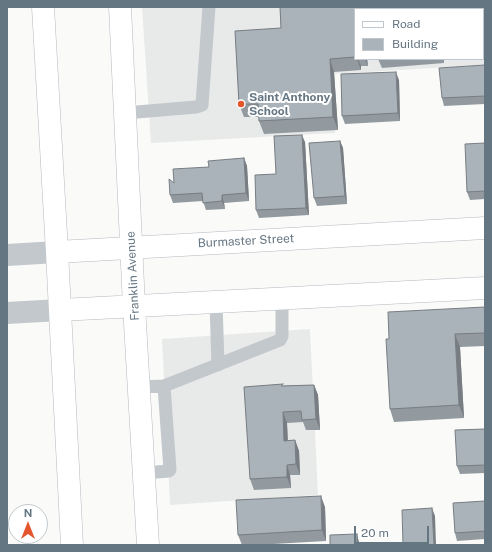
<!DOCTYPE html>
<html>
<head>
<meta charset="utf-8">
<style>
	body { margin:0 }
	#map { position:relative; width:492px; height:552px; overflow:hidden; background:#fafaf8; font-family:"Public Sans",sans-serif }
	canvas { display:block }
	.frame { position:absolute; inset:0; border:8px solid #657683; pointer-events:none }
	.legend { position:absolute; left:354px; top:8px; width:130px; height:52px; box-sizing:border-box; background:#fff; border:1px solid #c1c8cd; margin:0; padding:5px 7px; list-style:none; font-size:12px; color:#657683 }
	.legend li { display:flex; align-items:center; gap:8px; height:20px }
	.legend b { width:20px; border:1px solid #c1c8cd }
	.north { position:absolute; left:8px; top:504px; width:40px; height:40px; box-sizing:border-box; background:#fff; border:1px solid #c1c8cd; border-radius:50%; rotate:0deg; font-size:11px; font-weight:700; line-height:16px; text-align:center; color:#657683 }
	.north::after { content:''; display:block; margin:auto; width:14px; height:18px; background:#e4572e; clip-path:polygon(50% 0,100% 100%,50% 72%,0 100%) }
	.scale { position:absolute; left:354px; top:526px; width:75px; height:18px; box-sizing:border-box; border:2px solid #657683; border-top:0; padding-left:5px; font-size:12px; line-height:14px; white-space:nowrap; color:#657683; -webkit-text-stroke:3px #fff; paint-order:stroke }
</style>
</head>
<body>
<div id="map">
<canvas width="492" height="552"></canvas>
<div class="frame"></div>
<ul class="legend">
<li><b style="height:5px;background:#fff"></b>Road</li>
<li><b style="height:11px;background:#aab3b9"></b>Building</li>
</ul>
<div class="north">N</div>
<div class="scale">20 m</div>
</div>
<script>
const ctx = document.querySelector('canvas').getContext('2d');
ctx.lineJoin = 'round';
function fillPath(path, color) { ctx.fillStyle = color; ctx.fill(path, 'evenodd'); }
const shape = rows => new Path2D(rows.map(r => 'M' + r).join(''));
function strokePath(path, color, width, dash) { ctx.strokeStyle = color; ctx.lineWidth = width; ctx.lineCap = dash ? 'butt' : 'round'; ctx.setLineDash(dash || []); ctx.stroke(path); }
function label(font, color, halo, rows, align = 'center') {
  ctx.font = font + ' "Public Sans",sans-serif'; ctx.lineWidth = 4; ctx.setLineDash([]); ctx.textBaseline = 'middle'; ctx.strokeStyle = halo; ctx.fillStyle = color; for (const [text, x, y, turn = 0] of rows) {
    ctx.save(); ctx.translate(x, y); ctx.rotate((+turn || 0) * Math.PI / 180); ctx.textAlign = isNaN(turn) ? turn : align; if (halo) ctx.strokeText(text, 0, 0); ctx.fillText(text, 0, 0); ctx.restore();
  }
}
fillPath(shape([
	[142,7,485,7,485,65,333,74,335,133,151,143],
	[355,9,483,9,483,59,355,59],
	[310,329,318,495,170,505,162,339]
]), '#e8e9e9');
const secondary = shape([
	[43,7,57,252,72,545],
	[120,7,134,306,148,545],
	[57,252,485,228],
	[60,310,485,288]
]);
strokePath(secondary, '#b3babf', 23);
strokePath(shape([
	[125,113,196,107,202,105,209,7],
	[216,302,218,365],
	[139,387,164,386,174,382,280,340,282,336,282,298],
	[144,473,169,471,170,470,164,386]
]), '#c3c8cc', 13);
strokePath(shape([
	[7,255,57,252],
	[7,313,60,310]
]), '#c3c8cc', 22);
strokePath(secondary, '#fff', 22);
fillPath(shape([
	[280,7,365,7,365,9,355,9,355,59,367,59,368,66,361,66,361,70,334,72,338,130,264,134,259,121,259,117,244,117,239,104,281,28],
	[485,7,485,53,483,53,483,9],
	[378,59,444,59,444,63,382,68],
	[485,65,485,104,444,106,442,98],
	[399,80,400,121,345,124,342,116],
	[340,141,343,148,347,204,317,206,314,198],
	[305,142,309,215,259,218,256,210,276,174],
	[485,143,485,199,470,200,467,192],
	[244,158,247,166,249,201,224,203,225,209,206,210,203,201,173,203,170,195,209,167],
	[485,307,485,346,460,347,464,418,394,422,390,409,389,339],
	[314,385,318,395,320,430,306,430,303,422,287,423,288,441,295,440,299,451,300,475,290,475,291,488,254,490,250,479,283,386],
	[485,429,485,473,460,474,457,466],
	[485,501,485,539,457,541,455,533],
	[325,507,326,541,256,545,242,545,238,535]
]), '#929a9f');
fillPath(shape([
	[361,7,365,7,365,9,361,9],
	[330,59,334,72,338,130,333,117],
	[357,59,358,59,361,66,361,70],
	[365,59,367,59,368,66],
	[396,72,399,80,400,121,398,113],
	[302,135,305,142,309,215,306,208],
	[340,141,343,148,347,204,345,196],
	[244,158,247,166,249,201,246,193],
	[222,195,224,203,225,209,222,201],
	[455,334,460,347,464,418,459,405],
	[314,385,318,395,320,430,316,419],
	[283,412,287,423,288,452,284,441],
	[295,440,299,451,300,475,296,464],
	[287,465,290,475,291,488,287,477],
	[321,496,325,507,326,541,322,530],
	[432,508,435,516,436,545,434,545],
	[357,534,359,542,360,545,357,545]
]), '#777d82');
const building = shape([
	[280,7,361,7,361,9,355,9,355,57,330,59,333,117,259,121,258,104,239,104,235,31,281,28,280,7],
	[374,7,437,7,437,9,374,9,374,7],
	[440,7,464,7,464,9,440,9,440,7],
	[478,7,485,7,485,45,483,45,483,9,478,9,478,7],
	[485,65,485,96,442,98,439,68,485,65],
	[396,72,398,113,342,116,341,74,396,72],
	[302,135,306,208,256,210,255,175,276,174,274,136,302,135],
	[340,141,345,196,314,198,309,143,340,141],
	[485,143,485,191,467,192,465,144,485,143],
	[244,158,246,193,222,195,222,201,203,203,202,193,170,195,169,179,174,183,173,169,209,167,208,161,244,158],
	[485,307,485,333,455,334,459,405,390,409,386,339,389,339,388,312,485,307],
	[283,384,281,386,314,385,316,419,302,420,301,411,283,412,284,441,295,440,296,464,287,465,287,477,250,479,244,387,283,384],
	[485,429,485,465,457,466,455,430,485,429],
	[321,496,322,530,238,535,236,500,321,496],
	[485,501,485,531,455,533,453,503,485,501],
	[432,508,434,545,403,545,402,510,432,508],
	[357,534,357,545,330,545,330,535,357,534]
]);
fillPath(building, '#aab3b9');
strokePath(building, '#777d82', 1);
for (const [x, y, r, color] of [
	[241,104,4,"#e4572e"]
]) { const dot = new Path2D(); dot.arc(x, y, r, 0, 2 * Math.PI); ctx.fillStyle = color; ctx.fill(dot); strokePath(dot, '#fff', 1.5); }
label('bold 12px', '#657683', '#fff', [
	["Saint Anthony",249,97],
	["School",249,111]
], 'left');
label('12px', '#657683', '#fff', [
	["Burmaster Street",246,241,-3],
	["Franklin Avenue",133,276,-93]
]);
</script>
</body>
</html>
